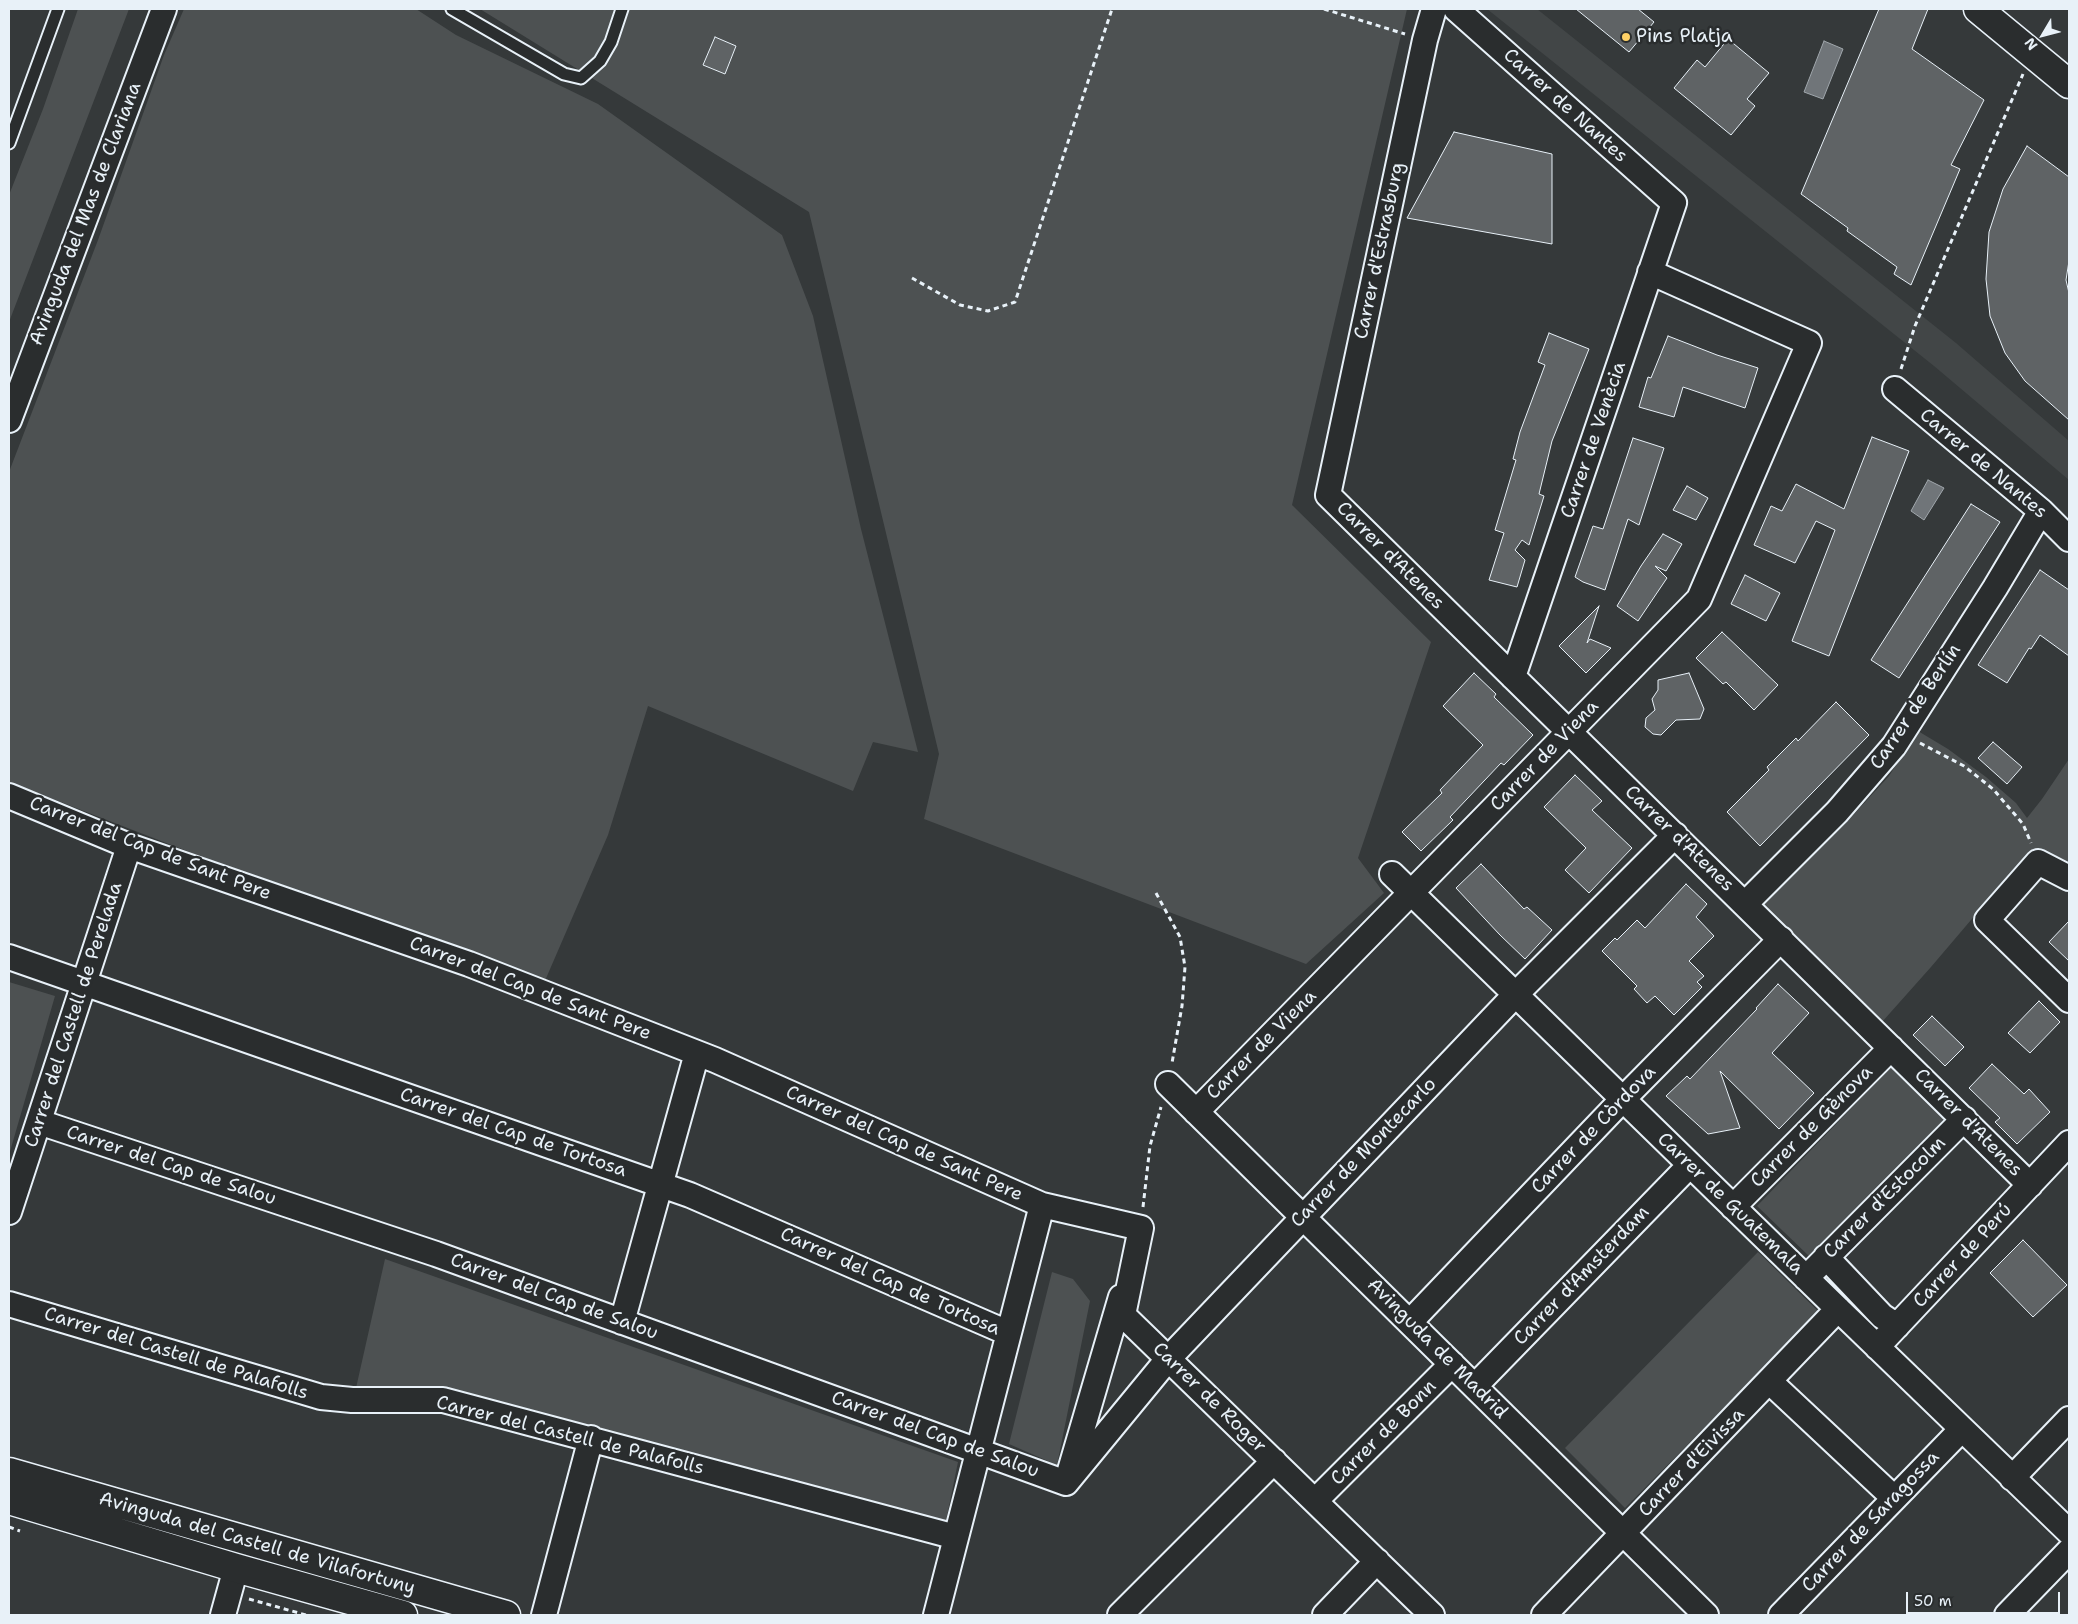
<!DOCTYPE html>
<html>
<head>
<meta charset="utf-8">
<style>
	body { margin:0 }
	#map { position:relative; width:2078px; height:1624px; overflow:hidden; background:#35393a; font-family:"Shantell Sans",sans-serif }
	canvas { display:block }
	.frame { position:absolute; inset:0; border:10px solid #e8f1f8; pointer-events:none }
	.north { position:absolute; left:2018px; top:10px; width:50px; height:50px; -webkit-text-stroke:4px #2a2d2e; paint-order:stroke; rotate:233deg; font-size:14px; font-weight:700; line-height:20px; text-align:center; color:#e8f1f8 }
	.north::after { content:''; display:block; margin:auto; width:18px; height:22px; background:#e8f1f8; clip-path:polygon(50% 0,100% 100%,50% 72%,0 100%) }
	.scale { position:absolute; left:1906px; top:1592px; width:154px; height:22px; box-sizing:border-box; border:2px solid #e8f1f8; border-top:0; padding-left:6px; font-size:15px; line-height:18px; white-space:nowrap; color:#e8f1f8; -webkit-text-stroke:4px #2a2d2e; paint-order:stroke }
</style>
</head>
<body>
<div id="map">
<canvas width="2078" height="1624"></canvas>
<div class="frame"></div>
<div class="north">N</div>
<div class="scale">50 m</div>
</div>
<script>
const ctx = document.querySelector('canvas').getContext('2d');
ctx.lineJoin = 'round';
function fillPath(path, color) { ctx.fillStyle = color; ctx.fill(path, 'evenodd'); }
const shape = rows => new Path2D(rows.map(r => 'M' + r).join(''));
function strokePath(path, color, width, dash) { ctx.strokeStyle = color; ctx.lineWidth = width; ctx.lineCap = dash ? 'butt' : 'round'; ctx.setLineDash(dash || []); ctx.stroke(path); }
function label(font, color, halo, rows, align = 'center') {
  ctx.font = font + ' "Shantell Sans",sans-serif'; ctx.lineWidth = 5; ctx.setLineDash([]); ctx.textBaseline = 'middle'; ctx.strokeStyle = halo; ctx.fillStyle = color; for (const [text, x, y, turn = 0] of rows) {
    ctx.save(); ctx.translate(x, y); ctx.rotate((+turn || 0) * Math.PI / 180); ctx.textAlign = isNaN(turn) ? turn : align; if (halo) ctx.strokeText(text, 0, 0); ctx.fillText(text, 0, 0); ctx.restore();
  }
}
fillPath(shape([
	[1487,9,1537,9,1956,343,2069,441,2069,480,1934,366]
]), '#424647');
fillPath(shape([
	[78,9,129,9,9,322,9,195,43,109],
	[184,9,416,9,456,35,598,104,782,235,813,316,861,529,918,752,873,742,853,791,648,706,608,835,544,983,272,884,9,782,9,472,98,240,164,55],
	[480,9,1407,9,1292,505,1431,642,1358,858,1384,893,1306,964,924,819,939,754,809,212],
	[1918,731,1948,749,1986,777,2016,803,2027,818,2042,799,2069,759,2069,867,2045,854,2028,853,1931,967,1882,1022,1804,947,1763,903,1845,824,1889,776],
	[9,982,55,996,9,1155],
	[1891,1067,1947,1120,1811,1258,1757,1206],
	[1758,1252,1819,1312,1625,1508,1565,1448],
	[385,1259,958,1462,946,1521,440,1387,356,1388],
	[1052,1272,1073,1279,1090,1301,1057,1465,1009,1444]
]), '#4d5152');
const water = shape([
	[1824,41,1843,49,1823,99,1804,92,1824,41],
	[1928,480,1944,488,1924,520,1911,511,1928,480]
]);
fillPath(water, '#707579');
strokePath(water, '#a0a7ac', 1);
const building = shape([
	[1576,9,1638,9,1654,22,1629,52,1576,9],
	[1879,9,1928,9,1912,49,1984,100,1951,165,1960,169,1911,285,1894,274,1897,267,1847,231,1848,228,1801,194,1879,9],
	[715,37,736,46,725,74,703,65,715,37],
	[1728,39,1769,73,1747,99,1755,106,1731,135,1674,88,1697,60,1705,67,1728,39],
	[1454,132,1552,154,1552,244,1407,218,1454,132],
	[2027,146,2069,177,2069,261,2066,280,2069,293,2069,420,2025,381,2005,353,1990,316,1986,279,1989,232,2003,189,2027,146],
	[1549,333,1589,349,1552,441,1539,494,1544,496,1529,545,1522,540,1515,550,1525,560,1517,587,1489,580,1504,533,1495,530,1516,460,1513,459,1520,432,1545,365,1538,362,1549,333],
	[1668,336,1717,355,1758,368,1745,408,1683,387,1674,417,1639,407,1648,377,1651,378,1668,336],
	[1872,437,1909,451,1829,656,1792,641,1835,530,1816,521,1795,563,1754,545,1771,506,1782,511,1796,484,1844,509,1872,437],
	[1633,438,1664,448,1639,525,1628,519,1605,590,1583,582,1575,577,1593,526,1603,529,1633,438],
	[1687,486,1708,498,1696,520,1673,510,1687,486],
	[1971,504,2000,522,1899,678,1871,660,1971,504],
	[1663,534,1682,544,1666,571,1655,566,1667,578,1638,621,1617,606,1641,566,1663,534],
	[2040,570,2069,590,2069,656,2040,635,2031,649,2029,648,2007,683,1978,665,2040,570],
	[1745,575,1780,593,1766,621,1731,604,1745,575],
	[1599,606,1587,643,1590,639,1611,648,1586,673,1559,646,1599,606],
	[1722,632,1778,685,1754,710,1726,682,1723,684,1696,658,1722,632],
	[1474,673,1496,694,1494,697,1533,735,1504,765,1501,763,1450,817,1453,820,1421,851,1402,832,1442,793,1440,790,1483,745,1443,706,1474,673],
	[1689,673,1704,709,1700,719,1676,720,1661,735,1653,734,1645,727,1646,718,1655,710,1652,699,1658,690,1658,680,1689,673],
	[1836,702,1869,735,1760,846,1727,812,1769,770,1767,767,1796,738,1798,741,1836,702],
	[1993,742,2022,767,2007,784,1978,758,1993,742],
	[1575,775,1602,801,1592,810,1632,848,1589,893,1565,870,1586,848,1544,807,1575,775],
	[1481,864,1524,909,1527,907,1552,930,1525,959,1500,935,1456,888,1481,864],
	[1686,884,1707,904,1696,917,1714,936,1689,961,1704,976,1697,982,1702,987,1674,1015,1655,996,1647,1003,1634,989,1637,986,1602,951,1615,938,1617,940,1637,920,1645,928,1686,884],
	[2069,921,2069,961,2049,942,2069,921],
	[1778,984,1809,1013,1772,1053,1814,1093,1779,1129,1720,1071,1740,1128,1708,1134,1666,1096,1687,1076,1690,1079,1757,1009,1756,1008,1778,984],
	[2039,1001,2060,1022,2030,1053,2008,1033,2039,1001],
	[1932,1016,1964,1047,1945,1066,1913,1035,1932,1016],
	[1992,1064,2024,1094,2029,1089,2050,1112,2017,1144,1995,1122,2000,1118,1969,1088,1992,1064],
	[2023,1240,2067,1285,2033,1317,1990,1273,2023,1240]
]);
fillPath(building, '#5f6365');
strokePath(building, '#e8f1f8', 1);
const service = shape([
	[452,9,564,74,581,78,600,61,611,42,622,9],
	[9,143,58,9]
]);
const minor = shape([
	[1434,9,1425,40,1328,495,2030,1185],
	[1456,9,1674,203,1513,677],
	[1895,389,2041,511,2069,539],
	[9,420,164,9],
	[9,796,129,846,469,964,715,1060,1042,1205,1141,1228,1123,1315,1432,1615],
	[1392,874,1838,1309,2069,1532],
	[2069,878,2038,862,1987,920,2069,1000],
	[1745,904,1837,812,1894,746,1995,588,2041,511],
	[9,957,690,1195,1008,1333],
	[1168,1084,1706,1615],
	[1196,1112,1699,599,1809,343,1650,272],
	[39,1122,436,1254,1066,1483],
	[1733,1207,1891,1048],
	[9,1212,129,846],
	[1826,1257,1882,1316,1897,1326],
	[1806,1278,1964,1119],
	[9,1304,321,1397,352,1400,443,1400,956,1537],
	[622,1322,697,1053],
	[1410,1322,1623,1099,1781,939],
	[1877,1347,2069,1143],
	[1769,1381,1894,1498],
	[1475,1386,1690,1165],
	[1069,1474,1121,1297],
	[2012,1478,2069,1419],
	[1066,1483,1168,1359,1516,994,1675,835],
	[1315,1501,1452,1364],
	[223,1615,236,1568],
	[544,1615,591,1438],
	[936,1615,1042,1205],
	[1120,1615,1274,1461],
	[1325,1615,1377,1561],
	[1544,1615,1838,1309],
	[1781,1615,1962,1429],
	[2007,1615,2069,1551]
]);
const tertiary = shape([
	[1978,9,2069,84],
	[9,1472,506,1615],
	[9,1500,236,1568,403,1615]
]);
strokePath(service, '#e8f1f8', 15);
strokePath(minor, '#e8f1f8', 28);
strokePath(tertiary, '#e8f1f8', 31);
strokePath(shape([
	[1324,9,1405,34],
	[912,278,960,305,988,311,1015,302,1112,9],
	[1901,369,1915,326,2023,74],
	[1920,743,1964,766,1993,789,2023,824,2031,843],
	[1156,893,1180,937,1185,967,1182,1006,1172,1063],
	[1143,1207,1150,1146,1161,1107],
	[9,1527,20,1531],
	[249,1599,306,1615]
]), '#e8f1f8', 3, [5, 4]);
strokePath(service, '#2a2d2e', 11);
strokePath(minor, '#2a2d2e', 24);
strokePath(tertiary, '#2a2d2e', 28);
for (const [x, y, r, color] of [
	[1626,37,5,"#ffd166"]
]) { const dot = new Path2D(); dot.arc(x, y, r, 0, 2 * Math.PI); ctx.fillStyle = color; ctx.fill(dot); strokePath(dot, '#2a2d2e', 2); }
label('19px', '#e8f1f8', '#2a2d2e', [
	["Pins Platja",1636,37]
], 'left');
label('19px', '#e8f1f8', '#2a2d2e', [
	["Carrer de Nantes",1565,106,42],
	["Avinguda del Mas de Clariana",86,214,-69],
	["Carrer d'Estrasburg",1380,251,-78],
	["Carrer de Venècia",1594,440,-71],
	["Carrer de Nantes",1983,464,40],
	["Carrer d'Atenes",1390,556,45],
	["Carrer de Berlín",1916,707,-56],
	["Carrer de Viena",1545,756,-46],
	["Carrer d'Atenes",1679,839,44],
	["Carrer del Cap de Sant Pere",150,849,21],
	["Carrer del Cap de Sant Pere",530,989,21],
	["Carrer del Castell de Perelada",74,1015,-72],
	["Carrer de Viena",1262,1045,-45],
	["Carrer d'Atenes",1968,1123,45],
	["Carrer de Gènova",1812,1127,-45],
	["Carrer de Còrdova",1594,1130,-46],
	["Carrer del Cap de Tortosa",513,1133,19],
	["Carrer del Cap de Sant Pere",904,1144,24],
	["Carrer de Montecarlo",1364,1153,-46],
	["Carrer del Cap de Salou",171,1166,18],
	["Carrer d'Estocolm",1885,1198,-45],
	["Carrer de Guatemala",1730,1204,44],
	["Carrer de Perú",1963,1256,-47],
	["Carrer d'Amsterdam",1582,1276,-46],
	["Carrer del Cap de Tortosa",890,1282,24],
	["Carrer del Cap de Salou",554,1297,20],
	["Avinguda de Madrid",1437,1349,45],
	["Carrer del Castell de Palafolls",176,1354,17],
	["Carrer de Roger",1209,1398,44],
	["Carrer de Bonn",1384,1433,-45],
	["Carrer del Cap de Salou",935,1435,20],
	["Carrer del Castell de Palafolls",570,1436,14],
	["Carrer d'Eivissa",1692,1463,-46],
	["Carrer de Saragossa",1871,1522,-46],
	["Avinguda del Castell de Vilafortuny",257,1544,16]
]);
</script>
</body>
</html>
